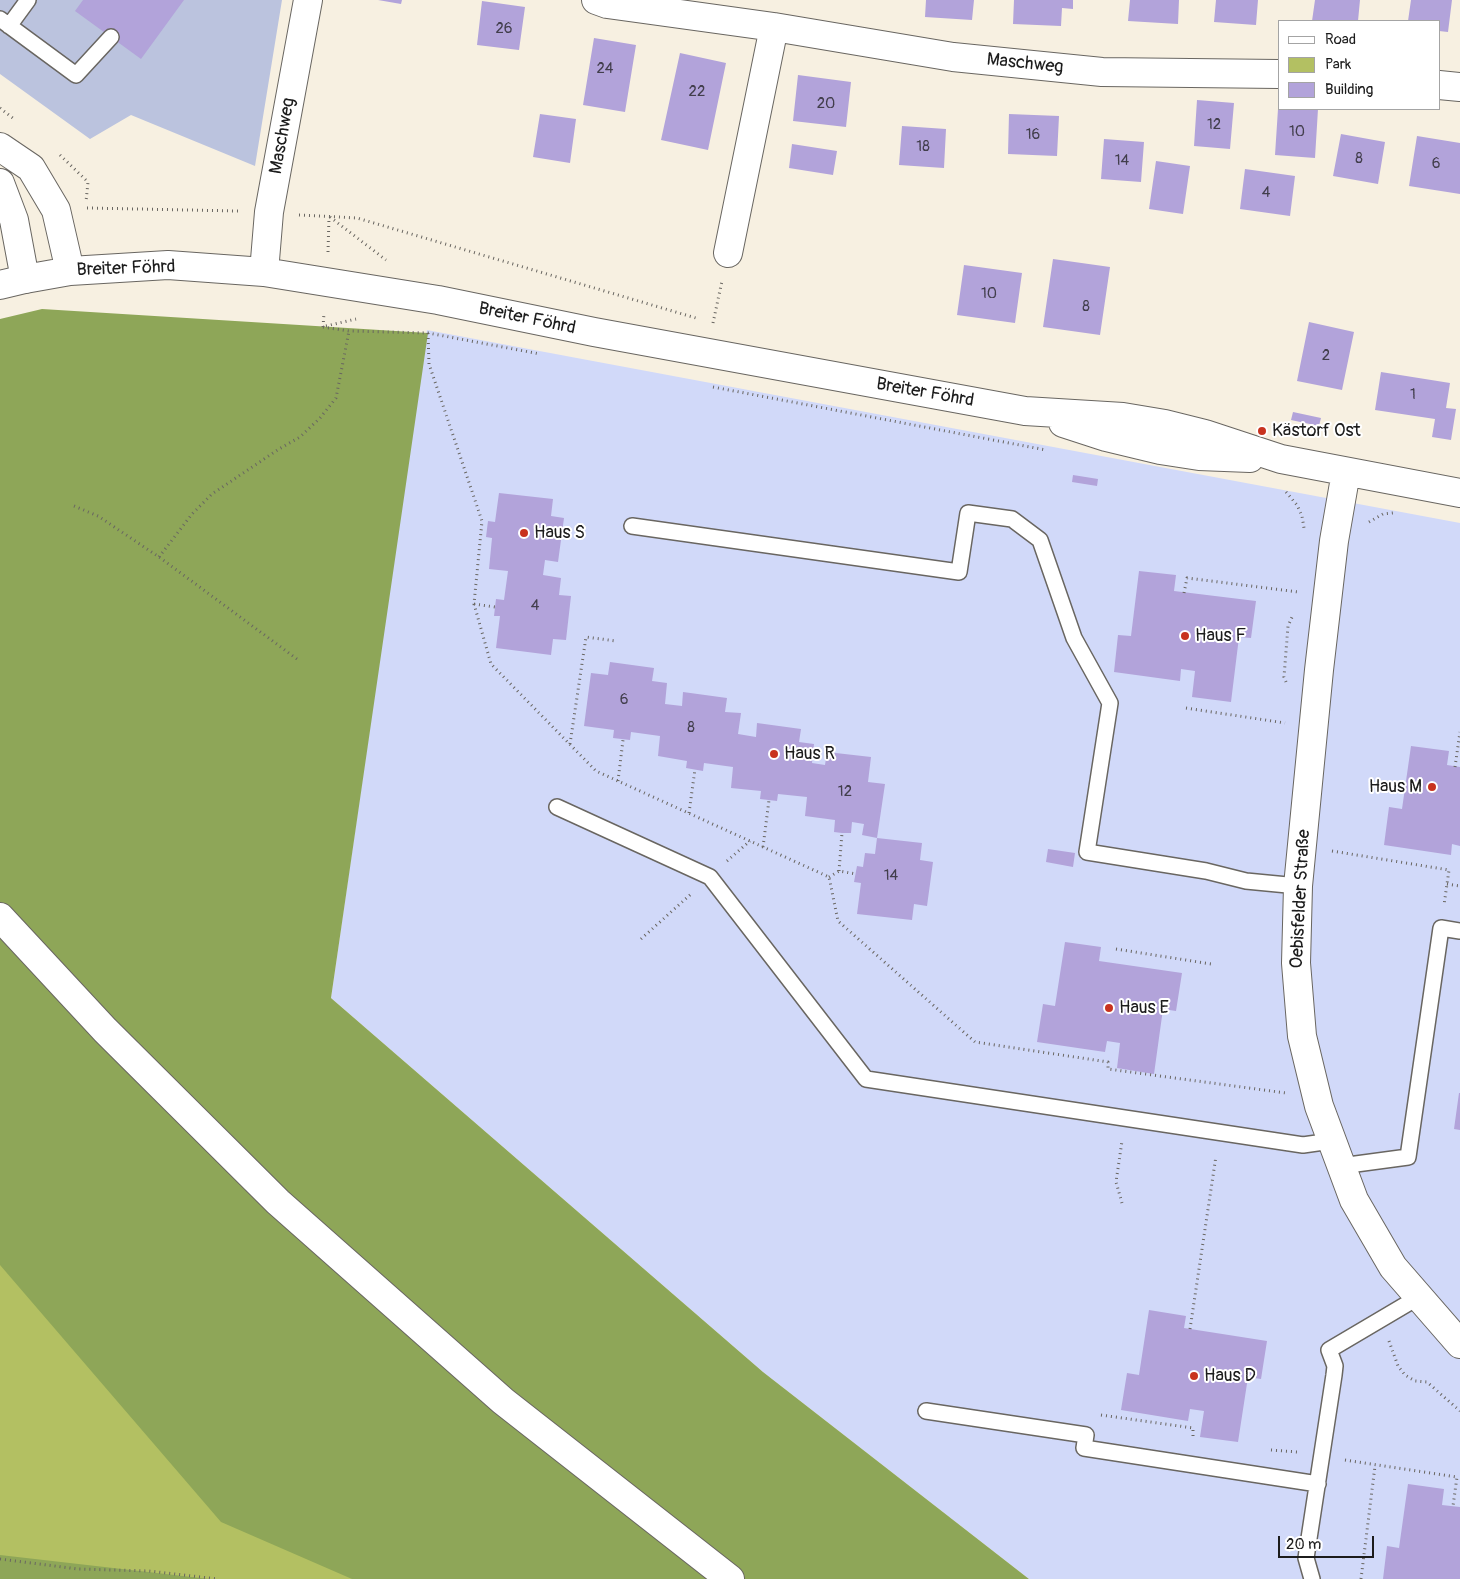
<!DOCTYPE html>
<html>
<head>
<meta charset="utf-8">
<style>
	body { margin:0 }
	#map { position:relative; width:1460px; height:1579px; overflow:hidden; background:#f7f0e1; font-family:Pangolin,sans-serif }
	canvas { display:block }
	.legend { position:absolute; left:1278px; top:20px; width:162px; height:90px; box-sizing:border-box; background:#fff; border:1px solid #a4a4a4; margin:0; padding:6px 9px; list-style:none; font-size:15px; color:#1c1c1c }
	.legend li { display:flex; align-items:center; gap:10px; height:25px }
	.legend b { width:25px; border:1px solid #a4a4a4 }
	.scale { position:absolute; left:1278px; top:1536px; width:96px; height:22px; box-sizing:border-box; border:2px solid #1c1c1c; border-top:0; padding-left:6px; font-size:15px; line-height:18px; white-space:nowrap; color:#1c1c1c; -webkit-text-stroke:4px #fff; paint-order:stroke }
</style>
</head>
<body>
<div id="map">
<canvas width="1460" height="1579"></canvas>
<ul class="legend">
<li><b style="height:6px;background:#fff"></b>Road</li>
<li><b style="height:14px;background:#b3c062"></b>Park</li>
<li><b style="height:14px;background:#b2a3da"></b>Building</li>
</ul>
<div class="scale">20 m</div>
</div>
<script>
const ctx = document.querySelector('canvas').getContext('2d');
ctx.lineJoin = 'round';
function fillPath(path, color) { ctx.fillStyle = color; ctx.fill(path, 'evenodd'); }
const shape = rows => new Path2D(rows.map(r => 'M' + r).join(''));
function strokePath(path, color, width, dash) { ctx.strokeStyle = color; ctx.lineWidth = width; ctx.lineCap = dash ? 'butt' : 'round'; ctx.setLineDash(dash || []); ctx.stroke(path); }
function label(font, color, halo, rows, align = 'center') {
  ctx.font = font + ' Pangolin,sans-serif'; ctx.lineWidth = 4; ctx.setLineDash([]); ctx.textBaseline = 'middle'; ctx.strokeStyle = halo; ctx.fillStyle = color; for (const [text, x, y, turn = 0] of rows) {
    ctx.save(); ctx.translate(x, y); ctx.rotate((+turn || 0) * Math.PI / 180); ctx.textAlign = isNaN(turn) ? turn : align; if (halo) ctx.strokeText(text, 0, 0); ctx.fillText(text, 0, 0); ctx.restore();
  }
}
fillPath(shape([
	[427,330,1460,523,1460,1579,1029,1579,763,1372,331,998]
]), '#d1d9f9');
fillPath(shape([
	[0,0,282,0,255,166,131,115,90,139,0,74]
]), '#bbc3de');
fillPath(shape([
	[0,980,680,1579,0,1579]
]), '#b3c062');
fillPath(shape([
	[42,309,428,333,331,998,763,1372,1029,1579,352,1579,221,1522,0,1265,0,319],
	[0,1555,209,1579,0,1579]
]), '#8ea658');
fillPath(shape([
	[83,0,184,0,141,59,75,11],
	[378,0,402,0,401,4],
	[926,0,974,0,972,20,925,17],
	[1014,0,1073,0,1073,9,1062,8,1061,26,1013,24],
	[1130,0,1179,0,1178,24,1128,21],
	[1216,0,1258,0,1256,25,1214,22],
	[1315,0,1360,0,1358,21,1312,21],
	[1411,0,1452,0,1448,32,1439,31,1439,21,1408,21],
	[482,1,525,7,519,50,477,45],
	[594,38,636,45,625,112,583,105],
	[680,53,726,63,708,150,661,140],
	[798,75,851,82,846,127,793,121],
	[1197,100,1234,103,1230,149,1194,146],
	[1278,109,1318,109,1315,158,1275,155],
	[540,114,576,119,570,163,533,157],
	[1009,114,1059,116,1057,156,1008,154],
	[902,126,946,129,944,168,899,165],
	[1341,134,1385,142,1378,184,1333,176],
	[1417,136,1460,143,1460,194,1409,186],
	[1104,139,1144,142,1141,182,1101,179],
	[792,144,837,151,833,175,789,168],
	[1156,161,1190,166,1183,214,1149,209],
	[1245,169,1295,176,1290,216,1240,209],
	[1053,259,1110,267,1100,335,1043,327],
	[964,265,1022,273,1015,323,957,315],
	[1309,322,1354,332,1342,390,1297,381],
	[1381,372,1450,383,1446,408,1456,409,1451,440,1432,437,1435,419,1375,410],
	[1293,412,1321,418,1319,426,1291,420],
	[1073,475,1098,479,1097,486,1072,482],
	[499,493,553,499,551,516,564,518,558,562,545,560,543,575,561,578,559,595,571,596,566,640,553,639,551,655,496,648,500,616,494,616,496,599,504,600,508,571,489,569,492,538,486,537,488,521,495,522],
	[1139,571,1176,575,1174,591,1256,601,1251,638,1239,637,1231,702,1192,697,1195,671,1181,669,1180,681,1114,672,1118,635,1131,636],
	[610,662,654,668,652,681,667,683,665,704,682,706,683,692,727,698,725,712,741,713,738,734,756,737,757,723,801,729,799,742,814,744,812,763,825,765,827,752,871,757,868,782,885,784,877,838,862,835,864,824,852,822,851,833,842,833,834,832,835,820,805,816,807,797,778,794,777,801,760,799,761,791,731,788,733,767,704,763,703,771,686,768,687,761,658,756,660,736,631,732,630,740,613,738,614,730,584,726,591,673,608,675],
	[1411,746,1449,751,1447,765,1460,767,1460,846,1452,844,1451,855,1384,845,1389,807,1402,809],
	[877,838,922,843,920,860,933,862,927,906,914,904,912,920,857,914,861,883,854,882,857,866,863,867,865,853,875,854],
	[1048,849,1075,853,1073,867,1046,862],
	[1065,942,1101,947,1099,961,1182,973,1176,1011,1163,1009,1154,1074,1117,1068,1120,1043,1107,1041,1105,1052,1037,1042,1043,1004,1055,1006],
	[1459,1093,1460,1093,1460,1130,1454,1129],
	[1149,1310,1186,1316,1184,1328,1267,1341,1261,1379,1248,1377,1238,1442,1200,1437,1204,1411,1190,1409,1188,1421,1121,1410,1127,1373,1139,1375],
	[1408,1484,1444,1489,1442,1505,1460,1507,1460,1579,1383,1579,1387,1546,1399,1548]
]), '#b2a3da');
const service = shape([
	[0,19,76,75,111,37],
	[9,26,28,0],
	[632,526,959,572,968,513,1012,519,1040,540,1074,638,1110,703,1087,852,1206,871,1246,881,1298,886],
	[557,807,710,877,866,1079,1303,1145,1331,1141],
	[1341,1166,1408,1157,1441,928,1460,931],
	[926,1411,1086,1435,1084,1448,1318,1484],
	[1312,1579,1306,1558,1334,1375,1335,1366,1329,1350,1417,1298]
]);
const minor = shape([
	[596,0,607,4,774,27,953,57,1102,72,1279,74],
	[1439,85,1460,87],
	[0,147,31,168,56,210,70,271],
	[0,183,14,220,25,279,70,271,168,265,264,272,438,300,594,332,1025,411,1123,417,1165,424,1205,434,1281,459,1460,493],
	[728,253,774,27],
	[264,272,269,212,308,0],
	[1063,423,1106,437,1160,450,1199,456,1250,458],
	[1346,472,1334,541,1319,670,1298,886,1296,963,1302,1036,1319,1106,1354,1200,1393,1267,1460,1344]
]);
const primary = shape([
	[0,285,25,279],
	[0,917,105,1030,278,1202,503,1401,730,1579]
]);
strokePath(service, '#696661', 18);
strokePath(minor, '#696661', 30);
strokePath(primary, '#696661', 30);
strokePath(shape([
	[0,108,14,119],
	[60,155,88,182,86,202],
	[87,208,238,211],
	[299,215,357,218,696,318],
	[330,217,386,260],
	[328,252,329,217],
	[713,323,722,281],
	[326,326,356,319],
	[323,327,349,331,428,333,540,354],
	[323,327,324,313],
	[428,333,429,364,482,521,474,604,491,664,596,771,829,877,838,921,975,1042,1108,1062,1108,1069,1286,1093],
	[713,387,1046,450],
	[1286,492,1297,505,1302,516,1304,528],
	[74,506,98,516,159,557,297,659],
	[1369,522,1383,514,1393,513],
	[159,557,192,514,212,494,279,449,300,437,320,418,336,398,349,331],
	[1184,593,1187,578,1298,592],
	[474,604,495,607],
	[1286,682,1284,677,1288,626,1293,615],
	[1186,708,1285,723],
	[570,744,586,637,616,641],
	[1455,767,1460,732],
	[618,781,623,740],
	[689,813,695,769],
	[763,847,769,800],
	[1332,851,1449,870,1444,905],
	[727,861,750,841],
	[839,871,842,833],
	[829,877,839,871,856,874],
	[1447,884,1460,886],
	[641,939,691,894],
	[1116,949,1211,964],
	[1122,1203,1116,1182,1122,1141],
	[1190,1329,1216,1156],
	[1389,1341,1398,1366,1405,1375,1415,1381,1427,1382,1460,1411],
	[1101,1415,1193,1428,1193,1439],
	[1271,1450,1297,1452],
	[1345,1460,1457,1477,1453,1506],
	[0,1559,78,1569,149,1571,218,1579],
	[1361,1579,1375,1466]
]), '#696661', 3, [1, 4]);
strokePath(service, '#fff', 15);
strokePath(minor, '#fff', 28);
strokePath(primary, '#fff', 28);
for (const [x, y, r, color] of [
	[1262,431,5,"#c8321e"],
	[524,533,5,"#c8321e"],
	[1185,636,5,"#c8321e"],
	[774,754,5,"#c8321e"],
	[1432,787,5,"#c8321e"],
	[1109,1008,5,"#c8321e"],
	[1194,1376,5,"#c8321e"]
]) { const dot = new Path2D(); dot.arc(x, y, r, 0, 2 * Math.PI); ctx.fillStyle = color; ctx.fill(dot); strokePath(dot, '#fff', 2); }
label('15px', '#423e4c', null, [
	["26",504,29],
	["24",605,69],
	["22",697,92],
	["20",826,104],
	["12",1214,125],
	["10",1297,132],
	["16",1033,135],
	["18",923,147],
	["8",1359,159],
	["14",1122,161],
	["6",1436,164],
	["4",1266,193],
	["10",989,294],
	["8",1086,307],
	["2",1326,356],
	["1",1413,395],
	["4",535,606],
	["6",624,700],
	["8",691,728],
	["12",845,792],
	["14",891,876]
]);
label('18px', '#1c1c1c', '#fff', [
	["Maschweg",1025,64,6],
	["Maschweg",283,136,-80],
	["Breiter Föhrd",126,269,-2],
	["Breiter Föhrd",527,319,12],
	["Breiter Föhrd",925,393,10],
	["Oebisfelder Straße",1301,899,-87]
]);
label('18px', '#1c1c1c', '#fff', [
	["Kästorf Ost",1272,431],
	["Haus S",534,533],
	["Haus F",1195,636],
	["Haus R",784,754],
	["Haus M",1422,787,"right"],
	["Haus E",1119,1008],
	["Haus D",1204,1376]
], 'left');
</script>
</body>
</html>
